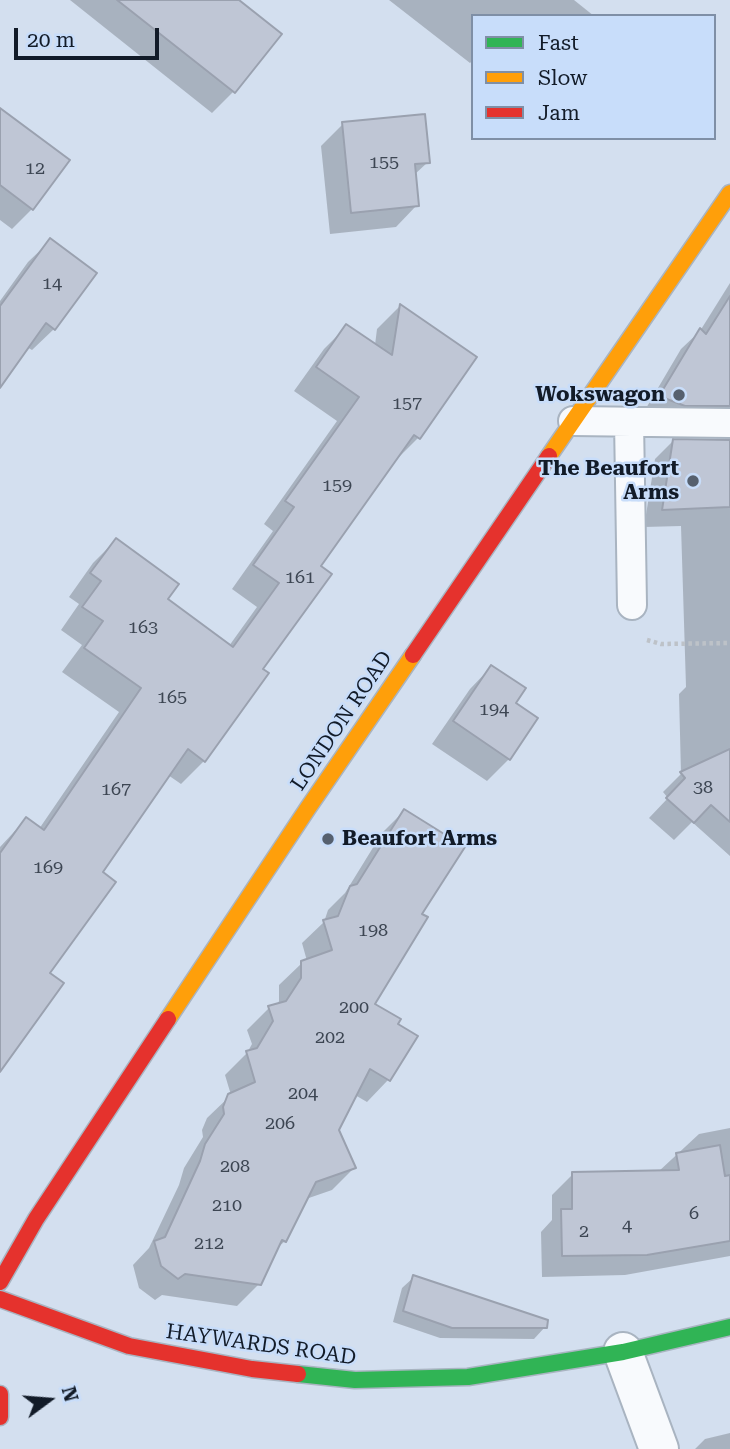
<!DOCTYPE html>
<html>
<head>
<meta charset="utf-8">
<style>
	body { margin:0 }
	#map { position:relative; width:730px; height:1449px; overflow:hidden; background:#d3dfef; font-family:"Roboto Serif",serif }
	canvas { display:block }
	.legend { position:absolute; left:471px; top:14px; width:245px; height:126px; box-sizing:border-box; background:#c8ddfa; border:2px solid #7f8fa6; margin:0; padding:9px 12px; list-style:none; font-size:21px; color:#121b28 }
	.legend li { display:flex; align-items:center; gap:14px; height:35px }
	.legend b { width:35px; border:2px solid #7f8fa6 }
	.north { position:absolute; left:14px; top:1365px; width:70px; height:70px; -webkit-text-stroke:5px #c8ddfa; paint-order:stroke; rotate:74deg; font-size:19px; font-weight:700; line-height:28px; text-align:center; color:#121b28 }
	.north::after { content:''; display:block; margin:auto; width:24px; height:32px; background:#121b28; clip-path:polygon(50% 0,100% 100%,50% 72%,0 100%) }
	.scale { position:absolute; left:14px; top:28px; width:145px; height:32px; box-sizing:border-box; border:4px solid #121b28; border-top:0; padding-left:9px; font-size:21px; line-height:24px; white-space:nowrap; color:#121b28; -webkit-text-stroke:5px #c8ddfa; paint-order:stroke }
</style>
</head>
<body>
<div id="map">
<canvas width="730" height="1449"></canvas>
<ul class="legend">
<li><b style="height:9px;background:#30b455"></b>Fast</li>
<li><b style="height:9px;background:#ff9f0a"></b>Slow</li>
<li><b style="height:9px;background:#e5322d"></b>Jam</li>
</ul>
<div class="north">N</div>
<div class="scale">20 m</div>
</div>
<script>
const ctx = document.querySelector('canvas').getContext('2d');
ctx.lineJoin = 'round';
function fillPath(path, color) { ctx.fillStyle = color; ctx.fill(path, 'evenodd'); }
const shape = rows => new Path2D(rows.map(r => 'M' + r).join(''));
function strokePath(path, color, width, dash) { ctx.strokeStyle = color; ctx.lineWidth = width; ctx.lineCap = dash ? 'butt' : 'round'; ctx.setLineDash(dash || []); ctx.stroke(path); }
function label(font, color, halo, rows, align = 'center') {
  ctx.font = font + ' "Roboto Serif",serif'; ctx.lineWidth = 5; ctx.setLineDash([]); ctx.textBaseline = 'middle'; ctx.strokeStyle = halo; ctx.fillStyle = color; for (const [text, x, y, turn = 0] of rows) {
    ctx.save(); ctx.translate(x, y); ctx.rotate((+turn || 0) * Math.PI / 180); ctx.textAlign = isNaN(turn) ? turn : align; if (halo) ctx.strokeText(text, 0, 0); ctx.fillText(text, 0, 0); ctx.restore();
  }
}
fillPath(shape([
	[70,0,236,0,233,92,212,113],
	[389,0,574,0,594,16,473,16,473,60,470,63],
	[0,110,32,209,12,229,0,220],
	[343,124,428,162,414,175,417,205,396,227,330,234,321,146],
	[50,241,54,329,32,350,27,347,0,385,0,301,28,262],
	[730,283,730,856,692,822,674,840,649,818,668,798,663,792,681,774,679,694,686,687,681,526,644,527,655,459,673,441,728,441,727,434,642,415,681,349,700,331],
	[400,306,475,358,418,438,395,461,394,460,319,567,261,670,204,761,181,784,168,775,100,873,0,1061,0,847,26,819,39,829,119,712,62,672,82,645,61,630,79,604,69,597,93,563,116,540,165,600,229,646,257,607,232,589,273,531,264,524,337,421,294,391,324,349,347,326,375,345,377,329],
	[491,667,514,703,509,759,487,781,432,744,470,689],
	[404,811,419,915,372,1005,395,1025,416,1037,388,1080,367,1102,355,1095,337,1130,354,1168,332,1190,306,1199,285,1241,274,1251,259,1284,237,1306,162,1295,155,1300,139,1288,133,1265,149,1248,179,1185,184,1168,203,1137,202,1130,207,1118,231,1095,225,1075,247,1053,252,1044,247,1030,269,1008,277,1006,279,1001,279,985,302,963,307,961,302,943,324,922,328,910,345,893,382,833],
	[730,1128,730,1256,625,1275,542,1277,541,1232,552,1220,552,1195,573,1174,658,1172,699,1134],
	[414,1277,545,1327,534,1339,440,1338,393,1322,402,1288],
	[730,1433,730,1449,695,1449,705,1439]
]), '#0003');
const building = shape([
	[117,0,239,0,282,34,235,93,117,0],
	[0,108,70,160,33,210,0,185,0,108],
	[425,114,430,163,415,164,419,206,351,213,342,122,425,114],
	[50,238,97,273,55,330,46,323,0,388,0,306,50,238],
	[730,296,730,406,685,406,659,396,700,328,706,334,730,296],
	[400,304,477,357,420,439,414,435,321,566,332,574,263,669,269,673,205,762,188,749,103,872,116,882,50,973,64,983,0,1072,0,853,26,817,44,830,141,688,84,648,103,621,82,607,101,581,90,573,116,538,179,584,168,599,233,647,279,583,253,565,294,507,285,501,359,397,316,367,346,324,392,355,400,304],
	[673,439,730,440,730,507,662,510,673,439],
	[491,665,526,688,516,703,538,718,510,760,453,721,491,665],
	[730,749,730,822,711,805,694,823,666,798,685,778,680,772,730,749],
	[404,809,465,847,422,914,428,917,375,1004,401,1019,398,1024,418,1036,390,1081,370,1069,339,1130,356,1168,316,1182,286,1242,282,1240,261,1285,185,1274,178,1279,161,1266,154,1241,165,1237,200,1161,205,1144,224,1114,223,1107,228,1094,255,1082,246,1051,257,1048,273,1021,268,1006,286,1001,301,978,301,961,332,950,323,920,338,916,350,886,357,884,404,809],
	[720,1145,725,1176,730,1175,730,1241,647,1255,562,1256,561,1209,572,1209,572,1172,679,1170,676,1153,720,1145],
	[413,1275,548,1320,547,1328,452,1328,403,1311,413,1275]
]);
fillPath(building, '#bfc6d5');
strokePath(building, '#9aa1af', 2);
const lane = shape([
	[573,421,730,423],
	[629,421,632,605]
]);
const street = shape([
	[623,1352,659,1449]
]);
const fast = shape([
	[298,1374,355,1380,468,1377,623,1352,730,1327]
]);
const slow = shape([
	[549,456,730,193],
	[168,1019,308,808,413,655]
]);
const jam = shape([
	[413,655,549,456],
	[0,1282,36,1219,168,1019],
	[0,1299,129,1346,252,1369,298,1374],
	[0,1394,0,1417]
]);
strokePath(lane, '#a9b4c1', 32);
strokePath(street, '#a9b4c1', 42);
strokePath(fast, '#a9b4c1', 19);
strokePath(slow, '#a9b4c1', 19);
strokePath(jam, '#a9b4c1', 19);
strokePath(shape([
	[647,640,661,644,730,643]
]), '#bdc2c8', 4.5, [3.5, 3.5]);
strokePath(lane, '#f8fafd', 28);
strokePath(street, '#f8fafd', 38);
strokePath(fast, '#30b455', 16);
strokePath(slow, '#ff9f0a', 16);
strokePath(jam, '#e5322d', 16);
for (const [x, y, r, color] of [
	[679,395,7,"#56606e"],
	[693,481,7,"#56606e"],
	[328,839,7,"#56606e"]
]) { const dot = new Path2D(); dot.arc(x, y, r, 0, 2 * Math.PI); ctx.fillStyle = color; ctx.fill(dot); strokePath(dot, '#c8ddfa', 2.5); }
label('18px', '#3d4653', null, [
	["155",384,163],
	["12",35,169],
	["14",52,284],
	["157",407,404],
	["159",337,486],
	["161",300,578],
	["163",143,628],
	["165",172,698],
	["194",494,710],
	["38",703,788],
	["167",116,790],
	["169",48,868],
	["198",373,931],
	["200",354,1008],
	["202",330,1038],
	["204",303,1094],
	["206",280,1124],
	["208",235,1167],
	["210",227,1206],
	["6",694,1214],
	["4",627,1226],
	["2",584,1232],
	["212",209,1244]
]);
label('bold 21px', '#121b28', '#c8ddfa', [
	["Wokswagon",665,395],
	["The Beaufort",679,469],
	["Arms",679,493],
	["Beaufort Arms",342,839,"left"]
], 'right');
label('21px', '#121b28', '#c8ddfa', [
	["LONDON ROAD",342,721,-56],
	["HAYWARDS ROAD",261,1345,8]
]);
</script>
</body>
</html>
